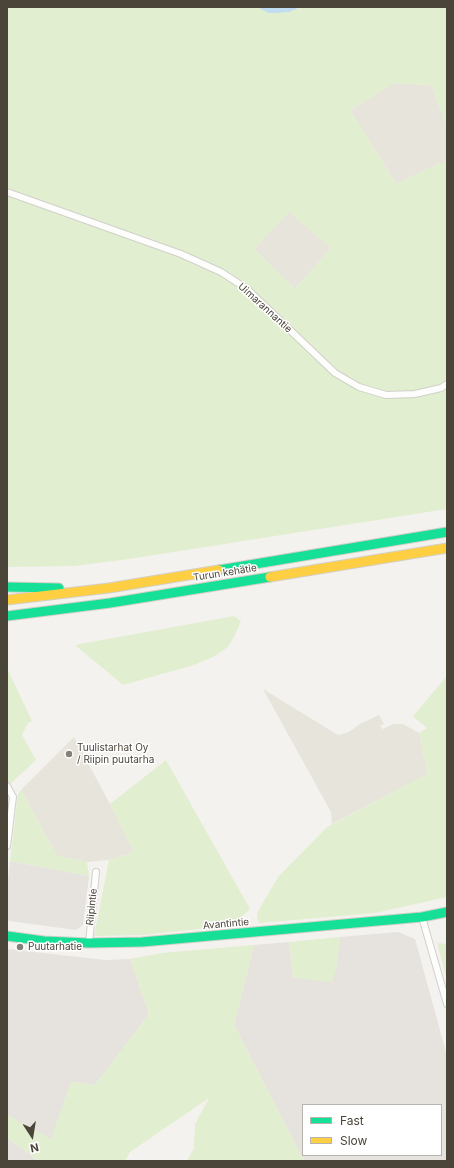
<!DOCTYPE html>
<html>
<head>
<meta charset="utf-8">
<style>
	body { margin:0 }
	#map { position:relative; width:454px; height:1168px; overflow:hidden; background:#f4f2ee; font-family:Inter,sans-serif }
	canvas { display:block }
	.frame { position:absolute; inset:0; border:8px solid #4b4439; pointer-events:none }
	.legend { position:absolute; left:302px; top:1104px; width:140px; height:52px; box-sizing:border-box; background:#fff; border:1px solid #b7b4b0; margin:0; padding:5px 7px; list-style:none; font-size:12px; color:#4b4439 }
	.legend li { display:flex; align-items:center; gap:8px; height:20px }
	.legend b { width:20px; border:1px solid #b7b4b0 }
	.north { position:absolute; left:12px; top:1116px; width:40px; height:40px; -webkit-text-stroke:3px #fff; paint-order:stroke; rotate:168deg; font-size:11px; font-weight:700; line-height:16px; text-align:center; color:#4b4439 }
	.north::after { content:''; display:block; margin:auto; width:14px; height:18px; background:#4b4439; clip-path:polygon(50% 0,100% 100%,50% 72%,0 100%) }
</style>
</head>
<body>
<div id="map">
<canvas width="454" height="1168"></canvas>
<div class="frame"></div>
<ul class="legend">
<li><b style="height:5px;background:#16e098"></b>Fast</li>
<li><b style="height:5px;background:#ffcf43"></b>Slow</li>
</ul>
<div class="north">N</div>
</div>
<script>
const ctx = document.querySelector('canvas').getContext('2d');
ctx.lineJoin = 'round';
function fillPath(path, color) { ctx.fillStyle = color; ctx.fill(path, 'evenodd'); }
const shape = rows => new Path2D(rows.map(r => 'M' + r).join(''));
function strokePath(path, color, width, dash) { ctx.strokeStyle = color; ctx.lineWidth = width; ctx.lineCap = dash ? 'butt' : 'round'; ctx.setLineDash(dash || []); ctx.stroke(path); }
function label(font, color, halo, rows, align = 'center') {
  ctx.font = font + ' Inter,sans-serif'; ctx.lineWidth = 3; ctx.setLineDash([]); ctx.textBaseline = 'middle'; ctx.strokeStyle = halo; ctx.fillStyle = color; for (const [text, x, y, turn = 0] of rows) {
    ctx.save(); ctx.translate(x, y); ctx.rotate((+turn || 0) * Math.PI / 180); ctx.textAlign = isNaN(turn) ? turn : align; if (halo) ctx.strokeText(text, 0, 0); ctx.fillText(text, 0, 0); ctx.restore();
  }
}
fillPath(shape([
	[394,83,431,85,447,126,447,160,396,184,350,110],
	[289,211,331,248,295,289,254,249],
	[263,689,338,735,349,732,360,724,379,715,384,724,380,726,383,729,393,724,403,724,419,733,428,774,332,824,331,812],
	[74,737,110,804,134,852,109,860,87,862,57,856,21,790]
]), '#e7e4dc');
fillPath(shape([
	[10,861,89,876,83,925,76,930,9,921,7,915,7,889],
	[398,932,415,939,447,1056,447,1161,304,1161,234,1025,254,945,289,942,293,978,336,972,340,937],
	[303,1105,441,1105,441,1155,303,1155],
	[7,949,106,960,130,959,149,1014,95,1085,71,1082,51,1140,7,1115],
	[7,1138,39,1161,7,1161]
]), '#e6e2de');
fillPath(shape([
	[7,7,257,7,260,9,298,9,301,7,447,7,447,126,431,85,394,83,350,110,396,184,447,160,447,509,129,559,74,566,7,567],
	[289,212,331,248,295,289,254,249],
	[234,616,241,621,235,635,228,647,213,657,194,665,123,685,75,645],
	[7,668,32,721,28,723,22,735,36,760,8,786],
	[447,676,447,897,375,913,259,923,257,918,258,911,278,877,327,827,428,774,419,733,427,728,413,716],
	[166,760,250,909,239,919,225,926,144,935,94,936,109,860,134,852,110,804],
	[21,790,57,856,87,862,89,876,10,861,18,794],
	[340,937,336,972,332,982,293,978,289,942],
	[437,943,447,944,447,980],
	[254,945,234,1025,304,1161,187,1161,194,1148,195,1124,209,1098,130,1152,125,1161,39,1161,7,1138,7,1115,51,1139,71,1082,95,1085,149,1014,130,959,162,953]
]), '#e1eecf');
fillPath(shape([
	[257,7,301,7,289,12,276,13,269,13]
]), '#c0ddf1');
const street = shape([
	[7,192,181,254,221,272,247,289,335,373,359,387,386,395,415,394,441,388,447,384],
	[7,786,13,797,7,846],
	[422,917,447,1004],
	[89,943,96,872]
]);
const fast = shape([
	[219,570,447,532],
	[7,587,59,588],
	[7,616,110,603,270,577],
	[7,936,44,941,89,943,142,942,422,917,447,912]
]);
const slow = shape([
	[270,577,447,548],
	[7,600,109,588,219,570]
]);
strokePath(street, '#d2d0cb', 8);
strokePath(fast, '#d3cfc5', 11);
strokePath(slow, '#d3cfc5', 11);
strokePath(street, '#fdfdfc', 6);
strokePath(fast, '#16e098', 9);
strokePath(slow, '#ffcf43', 9);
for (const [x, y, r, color] of [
	[69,754,4,"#868178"],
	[20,947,4,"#868178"]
]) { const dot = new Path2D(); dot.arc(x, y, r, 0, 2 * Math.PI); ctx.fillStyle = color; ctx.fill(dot); strokePath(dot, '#fff', 1.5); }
label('10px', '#4b4439', '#fff', [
	["Uimarannantie",265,308,42],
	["Turun kehätie",225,573,-9],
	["Riipintie",92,907,-84],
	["Avantintie",226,924,-5]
]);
label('10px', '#4b4439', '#fff', [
	["Tuulistarhat Oy",77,748],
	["/ Riipin puutarha",77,760],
	["Puutarhatie",28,947]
], 'left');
</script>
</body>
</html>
